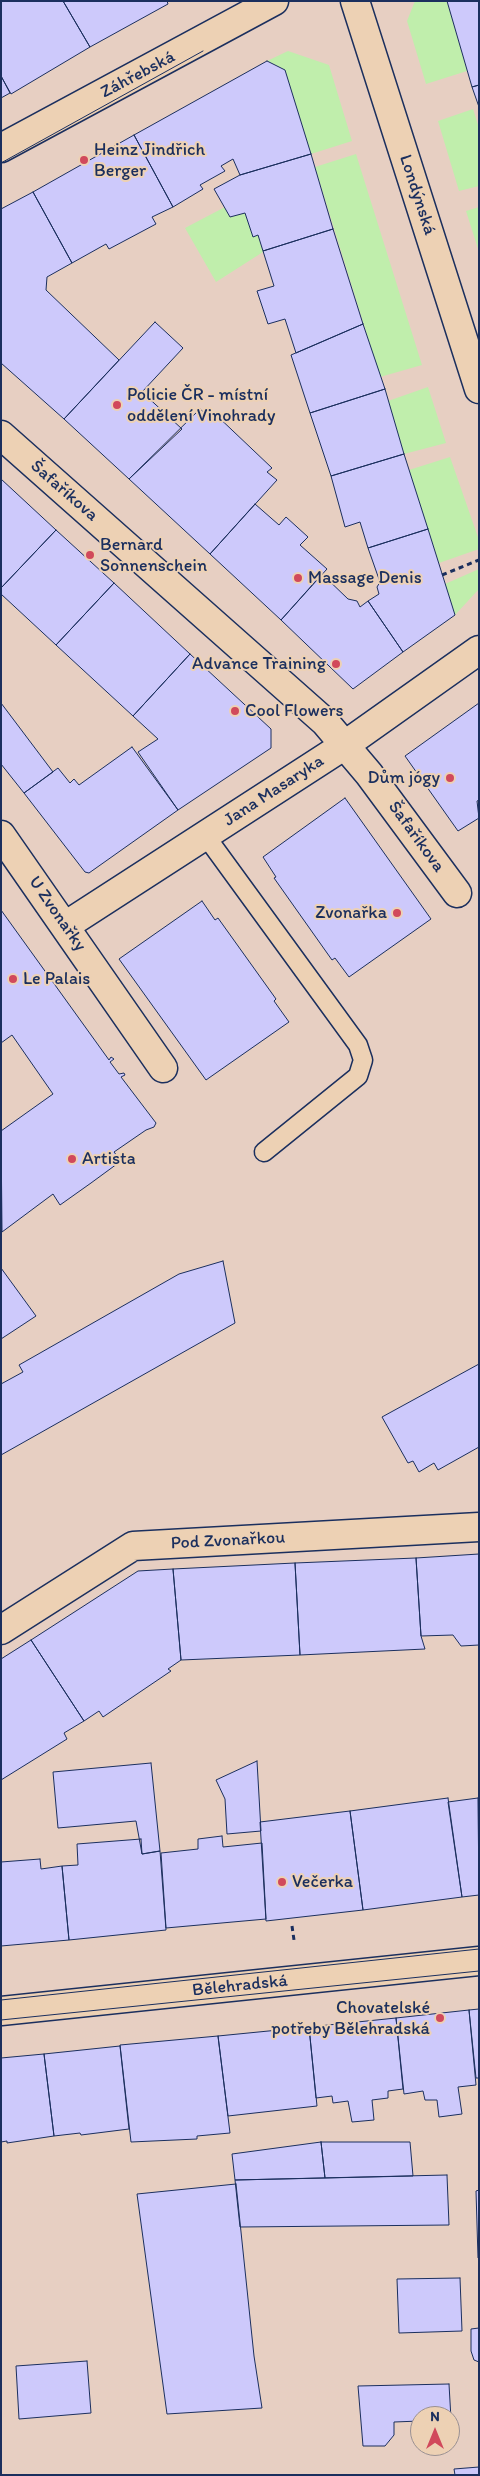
<!DOCTYPE html>
<html>
<head>
<meta charset="utf-8">
<style>
	body { margin:0 }
	#map { position:relative; width:480px; height:2476px; overflow:hidden; background:#e7cfc2; font-family:Itim,sans-serif }
	canvas { display:block }
	.frame { position:absolute; inset:0; border:2px solid #1b2f5e; pointer-events:none }
	.north { position:absolute; left:410px; top:2406px; width:50px; height:50px; box-sizing:border-box; background:#edd1b4; border:1px solid #999092; border-radius:50%; rotate:0deg; font-size:14px; font-weight:700; line-height:20px; text-align:center; color:#1b2f5e }
	.north::after { content:''; display:block; margin:auto; width:18px; height:22px; background:#d1495b; clip-path:polygon(50% 0,100% 100%,50% 72%,0 100%) }
</style>
</head>
<body>
<div id="map">
<canvas width="480" height="2476"></canvas>
<div class="frame"></div>
<div class="north">N</div>
</div>
<script>
const ctx = document.querySelector('canvas').getContext('2d');
ctx.lineJoin = 'round';
function fillPath(path, color) { ctx.fillStyle = color; ctx.fill(path, 'evenodd'); }
const shape = rows => new Path2D(rows.map(r => 'M' + r).join(''));
function strokePath(path, color, width, dash) { ctx.strokeStyle = color; ctx.lineWidth = width; ctx.lineCap = dash ? 'butt' : 'round'; ctx.setLineDash(dash || []); ctx.stroke(path); }
function label(font, color, halo, rows, align = 'center') {
  ctx.font = font + ' Itim,sans-serif'; ctx.lineWidth = 4; ctx.setLineDash([]); ctx.textBaseline = 'middle'; ctx.strokeStyle = halo; ctx.fillStyle = color; for (const [text, x, y, turn = 0] of rows) {
    ctx.save(); ctx.translate(x, y); ctx.rotate((+turn || 0) * Math.PI / 180); ctx.textAlign = isNaN(turn) ? turn : align; if (halo) ctx.strokeText(text, 0, 0); ctx.fillText(text, 0, 0); ctx.restore();
  }
}
fillPath(shape([
	[415,1,447,1,467,71,426,84,407,21],
	[288,51,329,65,352,141,311,154,285,70,267,61],
	[473,109,479,128,479,186,459,191,438,121],
	[356,154,422,365,380,377,315,167],
	[225,207,230,217,245,213,258,235,263,252,216,282,185,228],
	[479,207,479,252,466,211],
	[428,387,446,443,404,454,388,401],
	[450,457,479,540,479,549,439,563,409,470],
	[479,569,479,589,455,615,445,584]
]), '#c0eeac');
const building = shape([
	[1,1,63,1,90,47,11,94,1,76,1,1],
	[63,1,167,1,168,4,90,47,63,1],
	[447,1,479,1,479,85,472,87,447,1],
	[267,61,285,70,311,154,240,175,233,159,221,166,225,171,200,185,203,189,173,207,134,135,267,61],
	[1,76,10,93,1,98,1,76],
	[479,85,479,107,472,87,479,85],
	[134,135,173,207,152,217,156,224,109,249,106,244,72,263,33,192,134,135],
	[311,154,333,229,263,251,258,235,253,237,245,213,230,217,214,189,240,175,311,154],
	[33,192,72,263,47,277,46,290,119,360,64,419,1,363,1,209,33,192],
	[333,229,363,324,296,353,285,319,268,324,257,291,274,286,263,251,333,229],
	[155,322,183,348,142,392,182,429,129,479,64,419,155,322],
	[363,324,385,389,310,413,291,355,363,324],
	[385,389,404,454,331,476,310,413,385,389],
	[200,409,208,416,213,412,272,468,267,472,277,480,210,554,129,479,200,409],
	[404,454,428,529,368,548,360,522,345,527,331,476,404,454],
	[1,479,56,530,1,588,1,479],
	[255,504,279,525,286,517,308,537,300,545,327,569,281,620,210,554,255,504],
	[428,529,455,615,403,652,368,601,379,594,377,587,380,582,368,548,428,529],
	[56,530,114,583,56,645,1,594,1,588,56,530],
	[322,574,348,599,357,601,360,607,368,601,403,652,353,689,281,620,322,574],
	[114,583,190,654,133,716,56,645,114,583],
	[190,654,271,729,271,748,178,810,138,752,158,739,133,716,190,654],
	[1,703,53,772,24,793,1,764,1,703],
	[479,703,479,800,477,801,479,818,458,831,405,756,479,703],
	[132,747,178,810,89,873,85,872,24,793,58,768,70,783,74,779,79,785,132,747],
	[345,798,431,919,349,977,335,958,332,960,274,878,276,877,263,857,345,798],
	[202,901,215,920,218,918,276,999,274,1001,289,1022,206,1080,119,959,202,901],
	[1,910,109,1060,111,1057,114,1059,110,1062,119,1074,124,1073,125,1075,121,1077,156,1123,154,1127,146,1130,114,1152,121,1161,91,1183,60,1205,53,1194,2,1232,1,1131,53,1094,12,1035,1,1043,1,910],
	[223,1261,235,1323,1,1455,1,1384,23,1372,19,1365,179,1274,223,1261],
	[1,1268,36,1316,1,1339,1,1268],
	[479,1364,479,1447,438,1470,434,1463,419,1472,413,1461,408,1463,382,1417,479,1364],
	[479,1554,479,1645,461,1646,453,1635,421,1636,416,1558,479,1554],
	[416,1558,421,1636,425,1649,300,1655,295,1563,416,1558],
	[295,1563,300,1655,181,1660,173,1569,295,1563],
	[173,1569,181,1660,168,1669,171,1671,103,1717,99,1711,84,1721,31,1640,138,1571,173,1569],
	[31,1640,84,1721,64,1733,67,1739,1,1780,1,1659,31,1640],
	[257,1761,261,1831,227,1834,225,1799,216,1780,257,1761],
	[151,1763,160,1851,142,1854,136,1821,58,1828,53,1772,151,1763],
	[448,1798,462,1897,363,1910,350,1811,448,1798],
	[478,1798,479,1895,462,1897,448,1802,478,1798],
	[350,1811,363,1910,266,1921,260,1822,350,1811],
	[222,1836,223,1847,262,1843,266,1919,166,1928,161,1853,198,1849,198,1839,222,1836],
	[141,1839,142,1854,160,1851,166,1930,69,1940,62,1866,78,1865,77,1844,141,1839],
	[40,1859,41,1869,62,1866,69,1940,1,1946,1,1862,40,1859],
	[479,2009,479,2078,476,2078,469,2010,479,2009],
	[469,2010,476,2085,458,2087,462,2114,439,2117,437,2100,425,2100,423,2091,404,2094,396,2018,469,2010],
	[396,2018,403,2089,388,2091,388,2098,372,2100,374,2120,352,2122,348,2101,333,2103,332,2096,316,2098,309,2027,396,2018],
	[309,2027,317,2106,228,2116,218,2036,309,2027],
	[218,2036,230,2133,197,2136,197,2139,131,2142,120,2045,218,2036],
	[120,2046,129,2129,81,2135,80,2133,54,2136,44,2054,120,2046],
	[44,2054,54,2136,7,2143,7,2141,1,2142,1,2058,44,2054],
	[321,2142,325,2178,235,2180,232,2154,321,2142],
	[321,2142,410,2142,413,2176,325,2178,321,2142],
	[447,2175,449,2225,240,2227,235,2180,447,2175],
	[236,2184,254,2356,262,2408,167,2414,137,2194,236,2184],
	[479,2190,479,2258,478,2258,476,2191,479,2190],
	[460,2278,462,2331,399,2333,397,2279,460,2278],
	[479,2328,479,2362,474,2360,471,2351,471,2329,479,2328],
	[87,2361,91,2413,19,2419,16,2366,87,2361],
	[449,2384,451,2419,450,2416,420,2416,420,2421,394,2422,394,2435,385,2446,363,2446,358,2386,449,2384],
	[479,2467,479,2475,455,2475,454,2469,479,2467]
]);
fillPath(building, '#cdc9fb');
strokePath(building, '#1b2f5e', 1);
const lane = shape([
	[205,835,358,1045,363,1060,358,1076,264,1152]
]);
const street = shape([
	[355,1,479,389],
	[1,148,274,1],
	[1,435,325,722,369,774,457,893],
	[1,835,163,1068],
	[65,926,345,745,479,650],
	[1,1630,133,1546,479,1527]
]);
const secondary = shape([
	[1,2011,479,1961]
]);
strokePath(lane, '#1b2f5e', 21);
strokePath(street, '#1b2f5e', 31);
strokePath(secondary, '#1b2f5e', 31);
strokePath(shape([
	[442,575,479,560],
	[292,1926,294,1940]
]), '#1b2f5e', 3, [5, 4]);
strokePath(lane, '#edd1b4', 18);
strokePath(street, '#edd1b4', 28);
strokePath(secondary, '#edd1b4', 28);
strokePath(shape([
	[1,163,203,51],
	[1,2000,479,1949],
	[1,2020,479,1971]
]), '#1b2f5e', 1);
for (const [x, y, r, color] of [
	[84,160,5,"#d1495b"],
	[117,405,5,"#d1495b"],
	[90,555,5,"#d1495b"],
	[298,578,5,"#d1495b"],
	[336,664,5,"#d1495b"],
	[235,711,5,"#d1495b"],
	[450,778,5,"#d1495b"],
	[397,913,5,"#d1495b"],
	[13,979,5,"#d1495b"],
	[72,1159,5,"#d1495b"],
	[282,1882,5,"#d1495b"],
	[440,2018,5,"#d1495b"]
]) { const dot = new Path2D(); dot.arc(x, y, r, 0, 2 * Math.PI); ctx.fillStyle = color; ctx.fill(dot); strokePath(dot, '#edd1b4', 2); }
label('18px', '#1b2f5e', '#edd1b4', [
	["Záhřebská",138,75,-28],
	["Londýnská",417,195,72],
	["Šafaříkova",64,491,41],
	["Jana Masaryka",274,791,-33],
	["Šafaříkova",416,837,54],
	["U Zvonařky",57,914,55],
	["Pod Zvonařkou",228,1541,-3],
	["Bělehradská",240,1986,-6]
]);
label('18px', '#1b2f5e', '#edd1b4', [
	["Heinz Jindřich",94,150],
	["Berger",94,171],
	["Policie ČR - místní",127,395],
	["oddělení Vinohrady",127,416],
	["Bernard",100,545],
	["Sonnenschein",100,566],
	["Massage Denis",308,578],
	["Advance Training",326,664,"right"],
	["Cool Flowers",245,711],
	["Dům jógy",440,778,"right"],
	["Zvonařka",387,913,"right"],
	["Le Palais",23,979],
	["Artista",82,1159],
	["Večerka",292,1882],
	["Chovatelské",430,2008,"right"],
	["potřeby Bělehradská",430,2029,"right"]
], 'left');
</script>
</body>
</html>
